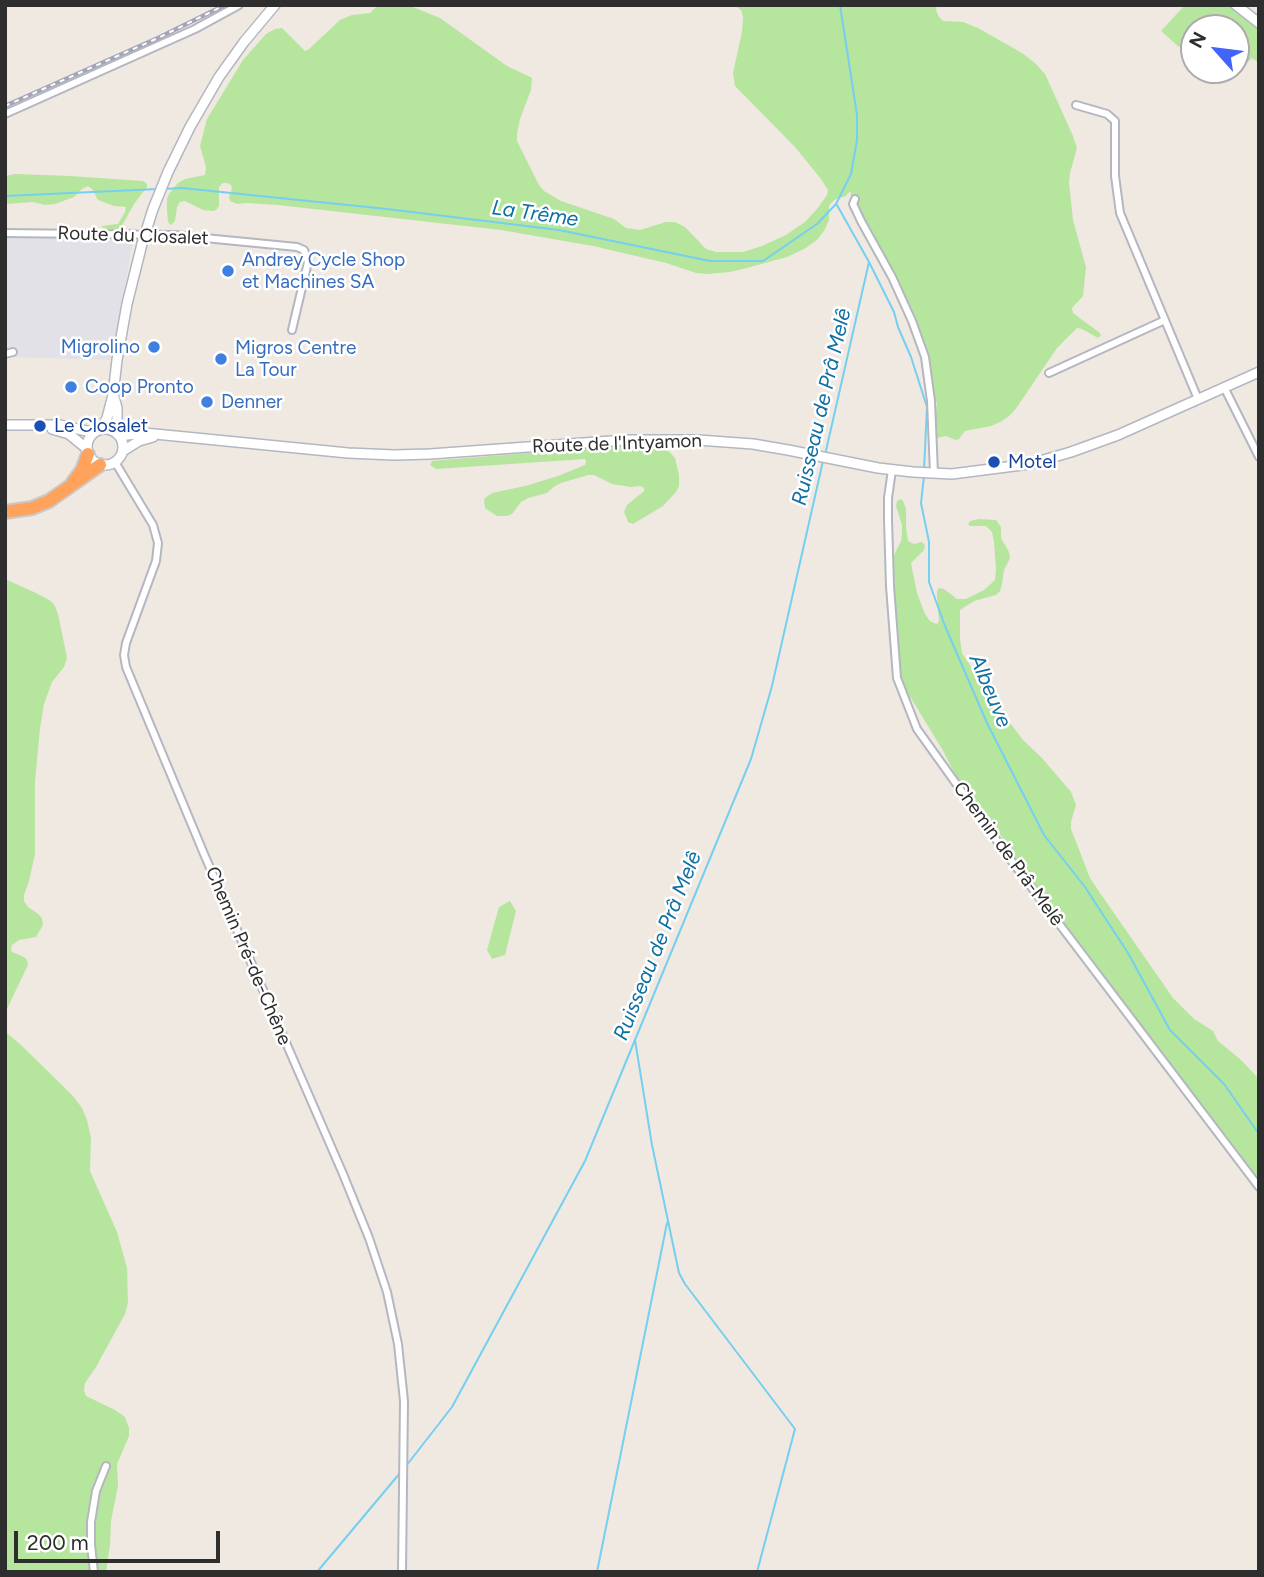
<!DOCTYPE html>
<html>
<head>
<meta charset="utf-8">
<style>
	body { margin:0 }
	#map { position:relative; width:1264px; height:1577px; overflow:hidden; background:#efe9e1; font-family:Figtree,sans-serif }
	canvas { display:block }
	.frame { position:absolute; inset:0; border:7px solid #2e2e2e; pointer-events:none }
	.north { position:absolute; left:1180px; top:14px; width:70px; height:70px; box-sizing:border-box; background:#fff; border:2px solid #ababab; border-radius:50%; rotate:298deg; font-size:19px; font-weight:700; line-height:28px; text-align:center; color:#2e2e2e }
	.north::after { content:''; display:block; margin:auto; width:24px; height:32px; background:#4264fb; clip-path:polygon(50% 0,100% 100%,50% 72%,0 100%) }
	.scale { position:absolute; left:14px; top:1531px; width:206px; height:32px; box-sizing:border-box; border:4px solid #2e2e2e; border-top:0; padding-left:9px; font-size:21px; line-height:24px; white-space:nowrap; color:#2e2e2e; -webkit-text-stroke:5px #fff; paint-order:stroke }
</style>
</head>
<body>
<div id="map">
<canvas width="1264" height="1577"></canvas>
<div class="frame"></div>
<div class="north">N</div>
<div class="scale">200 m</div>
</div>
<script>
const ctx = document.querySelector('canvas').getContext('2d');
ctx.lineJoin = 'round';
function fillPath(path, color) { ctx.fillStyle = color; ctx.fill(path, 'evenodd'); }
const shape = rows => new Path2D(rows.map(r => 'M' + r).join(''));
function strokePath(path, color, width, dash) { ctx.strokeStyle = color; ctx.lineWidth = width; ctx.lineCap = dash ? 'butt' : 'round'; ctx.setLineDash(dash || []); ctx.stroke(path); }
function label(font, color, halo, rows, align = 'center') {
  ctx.font = font + ' Figtree,sans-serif'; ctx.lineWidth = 5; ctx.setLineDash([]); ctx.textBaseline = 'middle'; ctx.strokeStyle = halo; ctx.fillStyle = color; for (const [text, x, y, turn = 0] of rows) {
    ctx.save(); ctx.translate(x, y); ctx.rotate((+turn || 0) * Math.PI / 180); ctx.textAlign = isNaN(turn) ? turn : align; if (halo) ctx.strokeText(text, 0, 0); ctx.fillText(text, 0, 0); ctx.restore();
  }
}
fillPath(shape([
	[135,228,112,360,12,357,13,353,5,354,5,231,101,229,116,231,120,229]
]), '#e3e1e8');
fillPath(shape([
	[378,5,408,5,440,18,507,66,532,78,531,90,520,119,517,133,517,141,539,185,544,191,561,201,614,219,626,228,640,230,666,222,675,222,685,227,706,249,716,252,743,252,762,246,786,235,805,222,817,209,827,195,828,190,821,179,795,147,735,86,733,73,742,32,743,17,741,10,734,5,937,5,936,10,939,17,943,21,963,22,978,28,1022,53,1035,63,1045,74,1073,136,1077,148,1070,173,1069,182,1073,220,1086,267,1083,296,1072,308,1073,313,1100,333,1101,335,1098,338,1082,329,1077,328,1057,348,1015,410,1008,417,1000,422,991,426,965,431,959,439,956,440,946,436,937,438,936,434,935,421,937,402,929,397,919,348,891,280,858,222,850,191,846,196,836,199,832,202,829,206,829,220,824,231,817,240,804,249,787,257,743,269,730,272,707,274,696,273,666,263,593,246,501,230,278,205,246,203,237,204,230,201,229,197,232,188,231,185,227,183,223,183,219,187,219,206,216,210,213,211,203,210,185,201,180,202,177,207,175,221,171,225,168,222,167,210,167,199,169,194,178,183,185,179,205,175,206,167,200,146,207,119,243,60,266,34,275,29,282,28,305,51,309,49,340,20,352,15,370,13],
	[1185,5,1228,5,1259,28,1259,63,1252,58,1242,68,1236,62,1236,28,1194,28,1194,41,1189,40,1183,42,1179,47,1161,31],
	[16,174,70,176,143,181,147,184,147,187,134,204,120,229,116,231,103,231,102,230,102,226,118,224,125,212,126,207,114,206,98,200,93,190,88,186,82,189,74,197,55,204,45,205,33,202,5,204,5,176],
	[615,446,650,446,666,448,675,458,679,475,679,486,676,492,663,506,633,524,628,522,624,512,627,505,644,491,644,488,640,486,631,487,612,484,594,475,588,475,561,483,555,486,547,493,528,498,521,502,512,514,507,516,497,516,485,508,484,501,485,498,492,493,525,486,558,476,585,465,586,462,585,459,436,469,430,465,432,461,443,460],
	[901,499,903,501,906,509,906,528,908,541,914,544,922,542,925,545,924,550,911,563,917,593,925,614,930,621,934,623,937,624,939,621,937,596,937,591,939,588,944,589,957,599,966,599,984,590,995,580,996,570,994,541,992,532,986,526,970,526,968,524,970,521,979,519,996,520,1001,527,1001,538,1009,552,1010,558,1004,570,1002,584,1000,591,996,595,974,601,960,610,960,639,962,653,995,703,1023,740,1042,758,1071,792,1076,805,1071,822,1071,829,1090,878,1100,893,1173,998,1194,1019,1213,1031,1218,1041,1241,1060,1259,1079,1259,1184,1224,1139,1188,1100,1174,1069,1118,1006,1063,925,1035,897,1019,878,1014,869,1009,845,980,812,962,788,942,749,906,690,901,675,894,603,893,557,901,541,902,534,902,525,896,506,897,501],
	[5,579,36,593,51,601,55,606,58,614,67,658,64,667,52,682,44,704,40,728,35,781,35,854,29,881,24,895,24,901,28,907,37,913,42,918,43,925,36,937,19,940,12,945,11,949,12,952,24,957,27,960,28,965,5,1013],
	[510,901,516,911,505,955,492,959,487,950,499,907],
	[5,1029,8,1034,21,1045,72,1095,82,1108,87,1120,91,1138,90,1171,117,1232,127,1268,128,1303,125,1314,96,1367,85,1383,84,1390,86,1396,115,1410,125,1417,129,1428,129,1436,117,1464,118,1486,111,1521,110,1545,106,1572,5,1572]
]), '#b6e59e');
strokePath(shape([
	[164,189,182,188,387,209,559,230,710,261,763,261,817,224,836,204,851,174,857,140,857,115,840,5],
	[5,196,158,189],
	[837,205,869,262,894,312,898,327,911,357,927,407,924,470],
	[825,455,869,262],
	[924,476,921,503,929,542,929,582,945,626,987,723,1044,835,1085,887,1128,953,1170,1030,1224,1084,1259,1134],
	[635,1040,652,1145,679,1273,685,1284,795,1429,757,1572],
	[406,1466,452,1407,585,1161,751,759,772,686,823,461],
	[317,1572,400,1473],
	[597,1572,667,1223]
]), '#75cff0', 2);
const street = shape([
	[1076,105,1107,114,1115,121,1115,176,1120,213,1198,399],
	[5,114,195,29,239,5],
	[855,199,853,204,861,221,892,277,912,321,925,357,931,401,934,473],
	[5,233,174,235,297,247,304,250,308,262,292,330],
	[5,354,13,352],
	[1049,373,1165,320],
	[1224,387,1259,457],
	[115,462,153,525,158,543,156,561,126,643,124,655,126,667,204,854,343,1174,369,1238,387,1292,398,1344,404,1401,402,1572],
	[892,470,888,498,888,519,890,586,897,678,917,729,1013,863,1259,1187],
	[94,1572,91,1545,91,1522,96,1491,106,1466]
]);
const secondary = shape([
	[1236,5,1259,23],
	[168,172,190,127,219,77,244,42,275,5],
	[114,397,117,408,117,434],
	[5,425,60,425,87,431,95,431],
	'87 447a18 18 0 1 1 36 0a18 18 0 1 1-36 0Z',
	[52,429,69,434,86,448],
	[101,429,107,418,113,395,117,360,127,304,142,244],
	[120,436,142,433,155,434,348,453,394,455,430,454,625,440,698,440,753,444,788,450,878,468,913,472,952,474,1030,464,1071,452,1118,435,1259,372],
	[123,451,139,441,153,437]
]);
const highway = shape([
	[73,482,82,470,88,454],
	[5,512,32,508,49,501,100,465]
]);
strokePath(street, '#b4b7c1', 10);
strokePath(secondary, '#b4b7c1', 12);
strokePath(highway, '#c9c9c9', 16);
strokePath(street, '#fff', 6);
strokePath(secondary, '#fff', 9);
strokePath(highway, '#ffa35c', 12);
const rail = shape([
	[5,106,158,38,225,5]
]);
strokePath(rail, '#a3a6b8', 4.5);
strokePath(rail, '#fff', 2, [5]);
const secondaryBridge = shape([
	[142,244,153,209,168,172]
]);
strokePath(secondaryBridge, '#b4b7c1', 12, []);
strokePath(secondaryBridge, '#fff', 9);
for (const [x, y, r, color] of [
	[228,271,7,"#3f7fe0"],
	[154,347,7,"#3f7fe0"],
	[221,359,7,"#3f7fe0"],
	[71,387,7,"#3f7fe0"],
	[207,402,7,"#3f7fe0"],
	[40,426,7,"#1a4fb4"],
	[994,462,7,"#1a4fb4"]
]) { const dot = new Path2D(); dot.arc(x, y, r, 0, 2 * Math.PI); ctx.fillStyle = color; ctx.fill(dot); strokePath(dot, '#fff', 2.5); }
label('19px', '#2e2e2e', '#fff', [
	["Route du Closalet",133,236,2],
	["Route de l'Intyamon",617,444,-2],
	["Chemin de Prâ-Melê",1008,854,54],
	["Chemin Pré-de-Chêne",248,956,67]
]);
label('19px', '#366cbe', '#fff', [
	["Andrey Cycle Shop",242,260],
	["et Machines SA",242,282],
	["Migrolino",140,347,"right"],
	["Migros Centre",235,348],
	["La Tour",235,370],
	["Coop Pronto",85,387],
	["Denner",221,402]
], 'left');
label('19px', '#164399', '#fff', [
	["Le Closalet",54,426],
	["Motel",1008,462]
], 'left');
label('italic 21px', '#0d6fa3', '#fff', [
	["La Trême",535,214,8],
	["Ruisseau de Prâ Melê",822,407,-77],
	["Albeuve",990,691,67],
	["Ruisseau de Prâ Melê",658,946,-68]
]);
</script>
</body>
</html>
